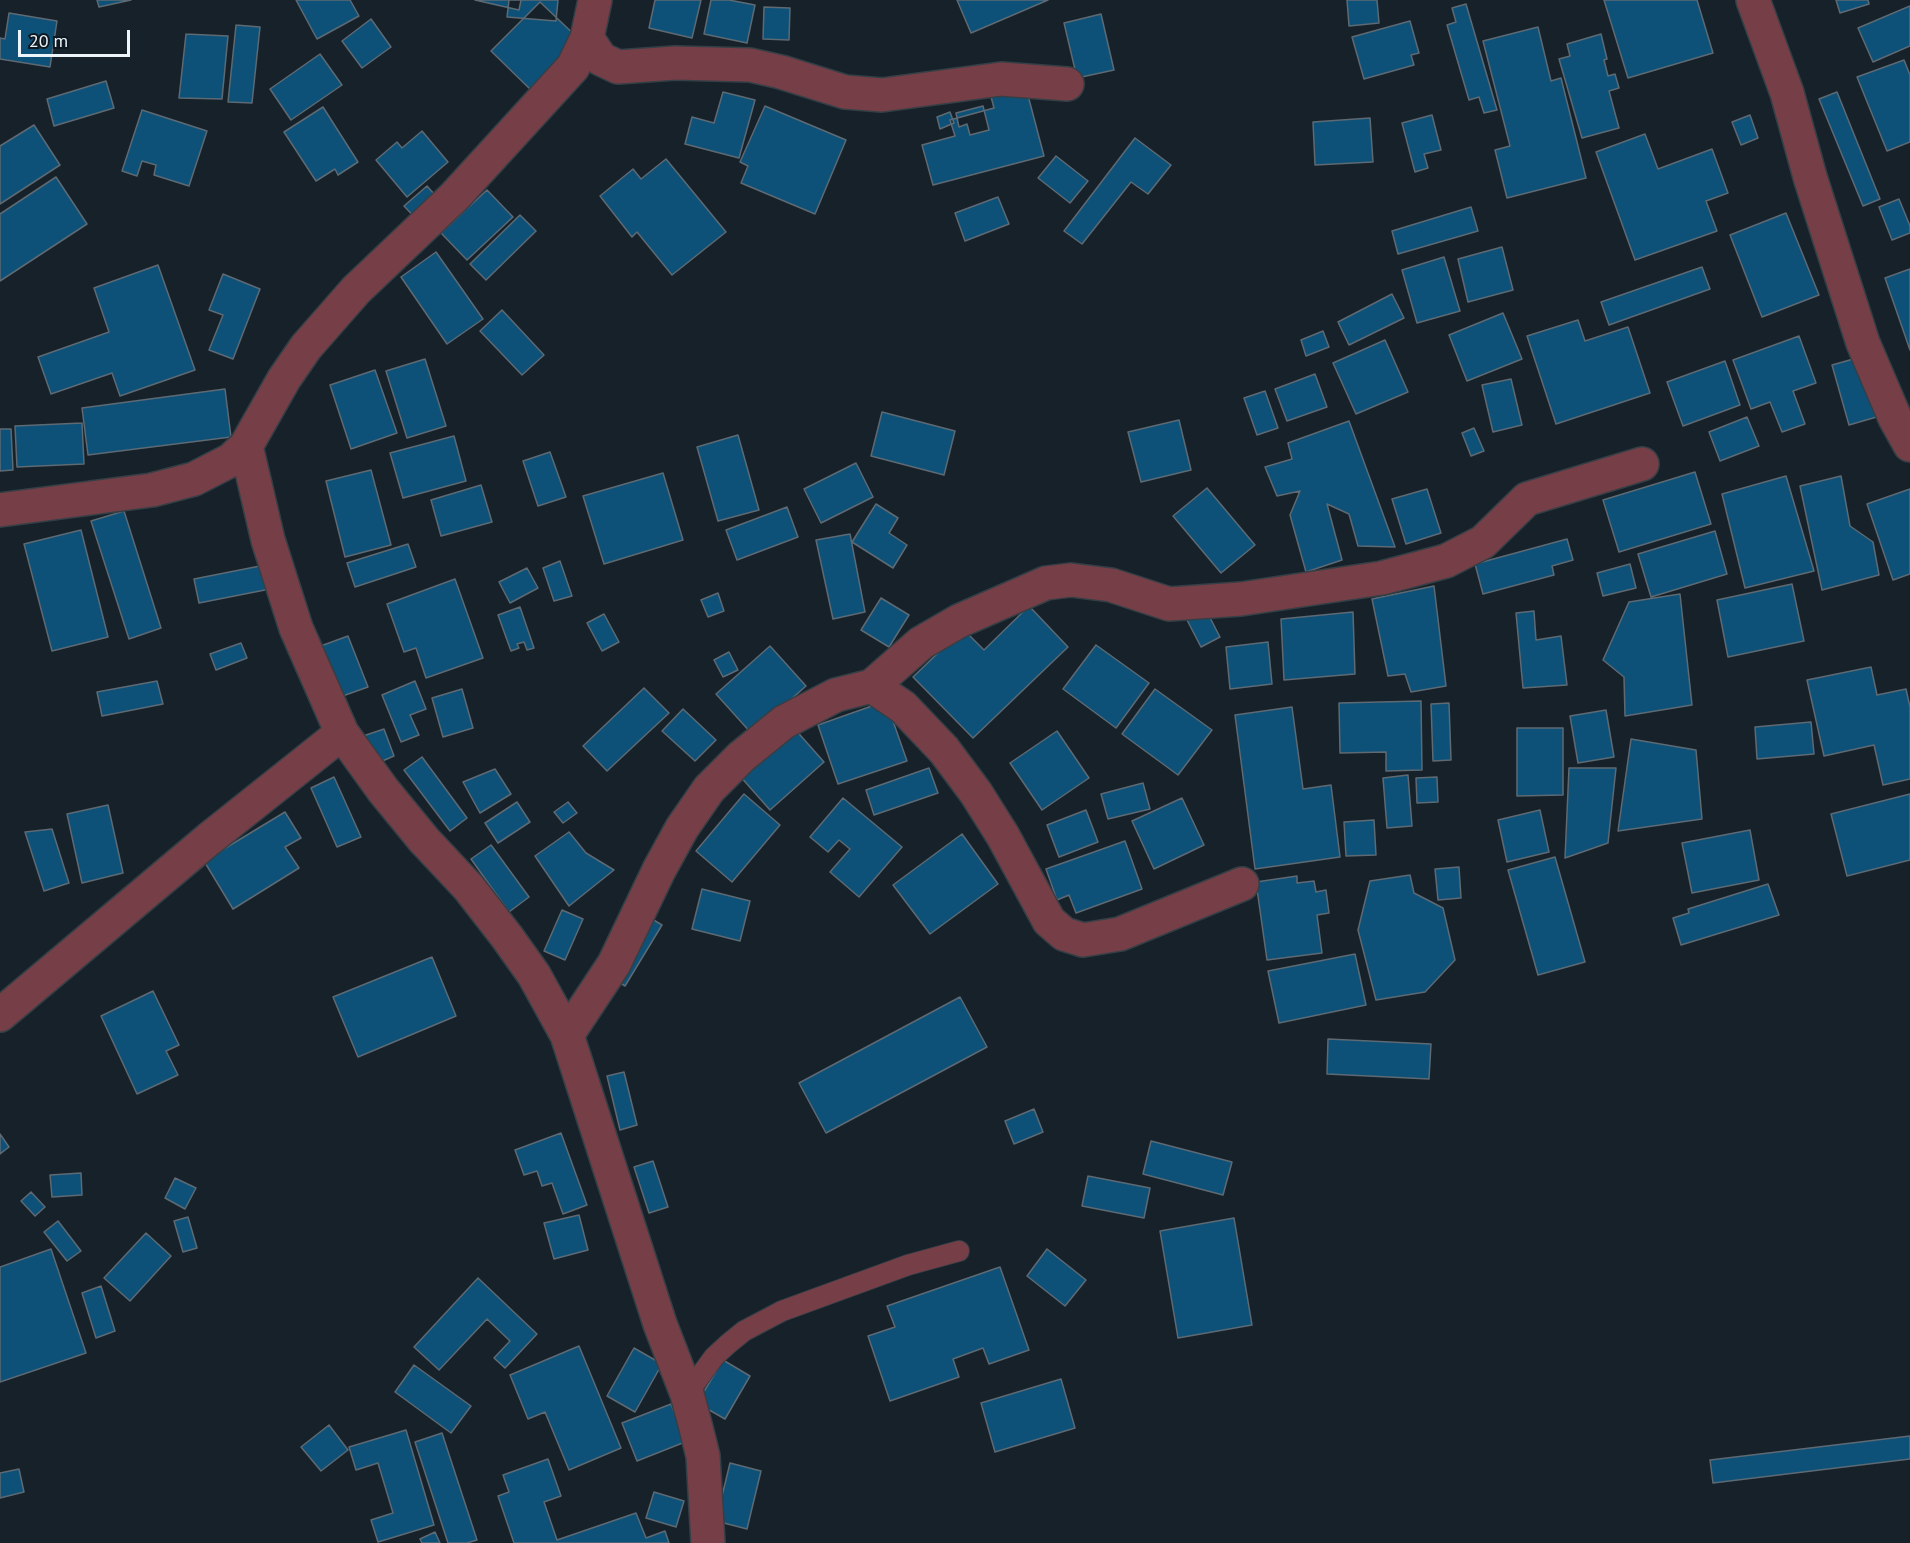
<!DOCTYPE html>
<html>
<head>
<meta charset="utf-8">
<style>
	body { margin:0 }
	#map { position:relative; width:1910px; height:1543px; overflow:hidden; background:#172129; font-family:"PT Sans",sans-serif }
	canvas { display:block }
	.scale { position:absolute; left:18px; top:30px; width:112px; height:27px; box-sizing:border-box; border:3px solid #edf4fa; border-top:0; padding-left:8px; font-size:18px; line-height:21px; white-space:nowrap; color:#edf4fa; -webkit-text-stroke:4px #0e1820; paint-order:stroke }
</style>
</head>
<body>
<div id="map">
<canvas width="1910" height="1543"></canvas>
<div class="scale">20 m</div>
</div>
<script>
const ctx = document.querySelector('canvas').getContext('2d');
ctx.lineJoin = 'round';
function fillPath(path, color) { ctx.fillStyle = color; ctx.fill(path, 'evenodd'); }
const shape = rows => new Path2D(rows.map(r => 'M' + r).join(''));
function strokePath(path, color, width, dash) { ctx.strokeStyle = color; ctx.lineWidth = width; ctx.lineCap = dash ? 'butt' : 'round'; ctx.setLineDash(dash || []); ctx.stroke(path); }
const building = shape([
	[97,0,131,0,99,7,97,0],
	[296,0,350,0,359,16,317,39,296,0],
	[475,0,521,0,519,10,475,0],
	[509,0,558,0,556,21,507,17,509,0],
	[655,0,701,0,692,38,649,28,655,0],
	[711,0,729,0,755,5,747,43,704,34,711,0],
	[957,0,1048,0,971,33,957,0],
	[1347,0,1377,0,1379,23,1349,26,1347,0],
	[1604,0,1697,0,1713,53,1628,78,1604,0],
	[1836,0,1868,0,1869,4,1840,13,1836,0],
	[540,2,581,41,532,91,491,51,540,2],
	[1466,4,1497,110,1484,113,1479,97,1469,100,1447,25,1456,22,1452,8,1466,4],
	[1910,6,1910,46,1873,62,1858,28,1910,6],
	[764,7,790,8,789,40,763,39,764,7],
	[9,13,57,21,50,67,0,59,0,38,5,39,9,13],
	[1101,14,1114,70,1077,78,1064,23,1101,14],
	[371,19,391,47,362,68,342,41,371,19],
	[1410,21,1419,53,1411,55,1414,65,1364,79,1352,37,1410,21],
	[236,25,260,27,252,103,228,102,236,25],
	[1538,27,1551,81,1561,78,1586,178,1507,198,1495,150,1510,146,1483,41,1538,27],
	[186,34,228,36,222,99,179,98,186,34],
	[1601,34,1607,59,1604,60,1608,76,1615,74,1619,88,1609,91,1619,128,1582,138,1559,59,1570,56,1567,44,1601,34],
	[320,54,342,85,291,120,270,89,320,54],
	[1904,60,1910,75,1910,142,1887,151,1857,77,1904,60],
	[106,81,114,108,54,126,47,99,106,81],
	[1025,84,1044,156,933,185,922,145,955,136,950,120,994,108,990,93,1025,84],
	[723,92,755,100,739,158,685,144,692,117,714,123,723,92],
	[1837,92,1880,199,1863,206,1819,99,1837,92],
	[765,106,846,140,815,214,741,183,748,166,740,162,765,106],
	[983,106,989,130,970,135,967,124,959,127,956,113,983,106],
	[323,107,358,162,338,175,335,169,316,181,284,132,323,107],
	[142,110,207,131,189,186,154,175,156,165,142,161,137,176,122,171,142,110],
	[950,112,954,123,940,129,937,117,950,112],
	[1432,115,1441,150,1424,154,1428,168,1415,172,1402,123,1432,115],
	[1750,115,1758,138,1741,145,1732,122,1750,115],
	[1370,118,1373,162,1315,165,1313,122,1370,118],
	[34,125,60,165,0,204,0,146,34,125],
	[422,131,448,162,407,197,376,160,397,142,402,148,422,131],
	[1645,134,1658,169,1712,149,1728,193,1706,201,1717,231,1635,260,1596,152,1645,134],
	[1135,138,1171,165,1148,194,1131,182,1082,244,1064,231,1135,138],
	[1056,156,1088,181,1070,203,1038,178,1056,156],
	[666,159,726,232,672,275,637,232,632,237,600,196,633,169,641,179,666,159],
	[56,177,87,224,0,281,0,214,56,177],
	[427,186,444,205,422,225,404,206,427,186],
	[487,190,513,217,467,260,441,233,487,190],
	[998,197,1009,224,965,241,955,213,998,197],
	[1899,199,1910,226,1910,233,1892,240,1879,207,1899,199],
	[1471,207,1478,231,1398,254,1392,231,1471,207],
	[1786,213,1819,295,1762,317,1730,235,1786,213],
	[520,215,536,231,486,280,470,264,520,215],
	[1502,247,1513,290,1468,302,1458,259,1502,247],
	[436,252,483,319,447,344,401,277,436,252],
	[1444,257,1460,311,1417,323,1402,270,1444,257],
	[158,265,195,370,120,396,112,373,51,394,38,357,109,332,94,288,158,265],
	[1702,267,1710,289,1609,325,1601,302,1702,267],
	[1910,269,1910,350,1885,278,1910,269],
	[223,274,260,289,233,359,209,350,223,315,209,310,223,274],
	[1392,294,1404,318,1349,345,1338,322,1392,294],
	[502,310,544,355,522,375,480,331,502,310],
	[1503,313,1522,359,1467,381,1449,335,1503,313],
	[1578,320,1585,341,1628,327,1650,393,1556,424,1527,336,1578,320],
	[1323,331,1329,347,1306,356,1301,340,1323,331],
	[1799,336,1816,383,1793,391,1805,424,1782,432,1770,402,1751,409,1733,360,1799,336],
	[1385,340,1408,392,1356,414,1333,363,1385,340],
	[1864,356,1880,416,1849,425,1832,365,1864,356],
	[425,359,446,426,407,438,386,371,425,359],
	[1725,361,1740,405,1683,426,1667,382,1725,361],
	[375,370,397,433,351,449,330,385,375,370],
	[1315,374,1327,407,1287,421,1275,389,1315,374],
	[1511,379,1522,425,1493,432,1482,385,1511,379],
	[225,389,231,437,88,455,82,408,225,389],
	[1265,391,1278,428,1257,435,1244,398,1265,391],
	[882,412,955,431,944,475,871,456,882,412],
	[1747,417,1759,446,1720,461,1709,432,1747,417],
	[1179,420,1191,470,1141,482,1128,432,1179,420],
	[1349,421,1395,547,1358,546,1349,514,1327,504,1342,560,1306,572,1290,515,1300,491,1277,496,1265,467,1292,459,1288,443,1349,421],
	[82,423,84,464,17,467,15,426,82,423],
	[1474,428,1484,451,1471,456,1462,433,1474,428],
	[0,429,11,429,13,470,0,471,0,429],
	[738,435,759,510,718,521,697,447,738,435],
	[454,436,466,481,403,498,390,453,454,436],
	[550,452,566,497,538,506,523,461,550,452],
	[856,463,873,497,821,523,804,489,856,463],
	[371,470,391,545,345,557,326,481,371,470],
	[1695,472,1711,524,1619,552,1603,500,1695,472],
	[663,473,683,540,604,564,583,496,663,473],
	[1786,476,1814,571,1745,588,1722,494,1786,476],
	[1841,476,1850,526,1873,542,1879,575,1822,590,1800,486,1841,476],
	[481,485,492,522,441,536,431,500,481,485],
	[1207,488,1255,545,1221,573,1173,516,1207,488],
	[1427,489,1441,533,1406,544,1392,499,1427,489],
	[1910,489,1910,574,1893,580,1867,504,1910,489],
	[876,504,898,518,889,533,907,545,893,568,852,542,876,504],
	[787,507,798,537,737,560,726,530,787,507],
	[124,511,161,628,129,639,91,521,124,511],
	[81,530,108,637,52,651,24,544,81,530],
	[1715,531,1727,574,1651,597,1638,554,1715,531],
	[850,534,865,612,833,619,816,540,850,534],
	[1567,539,1573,560,1552,566,1554,575,1483,594,1475,564,1567,539],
	[408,544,416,567,355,587,347,563,408,544],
	[560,561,572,596,554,601,543,568,560,561],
	[1630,564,1636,588,1603,596,1597,573,1630,564],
	[265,565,270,589,199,603,194,579,265,565],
	[527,568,538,588,510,603,499,582,527,568],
	[455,579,483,658,426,678,416,648,404,652,387,604,455,579],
	[1792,584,1804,641,1728,657,1717,600,1792,584],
	[1434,586,1446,686,1411,692,1405,674,1388,676,1372,599,1434,586],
	[718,593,724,611,708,617,701,600,718,593],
	[1680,594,1692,705,1625,716,1624,677,1603,660,1629,602,1680,594],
	[881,598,909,615,889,647,861,630,881,598],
	[1029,606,1068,647,973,738,913,677,963,629,984,650,1029,606],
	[520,607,534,648,527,650,524,642,517,644,519,648,511,651,498,615,520,607],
	[1206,610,1220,637,1201,647,1187,620,1206,610],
	[1534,611,1536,640,1561,636,1567,685,1523,688,1516,613,1534,611],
	[1353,612,1355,674,1284,680,1281,619,1353,612],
	[604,614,619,642,602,651,587,623,604,614],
	[348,636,368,687,337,698,318,647,348,636],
	[1268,642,1272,684,1230,689,1226,647,1268,642],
	[241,643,247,658,216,670,210,654,241,643],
	[1096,645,1149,683,1116,728,1063,689,1096,645],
	[770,646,806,686,752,734,716,694,770,646],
	[729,652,738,670,723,677,714,660,729,652],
	[1871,667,1877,695,1906,689,1910,707,1910,779,1883,785,1874,745,1824,756,1807,680,1871,667],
	[157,681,163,704,102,716,97,692,157,681],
	[415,681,426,709,410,715,419,735,401,742,382,695,415,681],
	[644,688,669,713,607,771,583,746,644,688],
	[462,689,473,728,443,737,432,698,462,689],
	[1155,689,1212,730,1178,775,1122,734,1155,689],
	[886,701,907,761,838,784,818,725,886,701],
	[1421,701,1422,770,1386,771,1386,752,1340,753,1339,703,1421,701],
	[1449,703,1451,760,1433,761,1431,704,1449,703],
	[1292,707,1303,789,1331,785,1340,857,1255,869,1235,715,1292,707],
	[683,709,716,740,695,761,662,731,683,709],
	[1606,710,1614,757,1578,763,1570,716,1606,710],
	[1811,722,1814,754,1757,759,1755,727,1811,722],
	[793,727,824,762,770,810,739,775,793,727],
	[1517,728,1563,728,1563,795,1517,796,1517,728],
	[384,729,394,756,373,765,363,736,384,729],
	[1057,731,1089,778,1042,810,1010,763,1057,731],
	[1631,739,1696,750,1702,819,1618,831,1631,739],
	[422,757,467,818,450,831,404,770,422,757],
	[929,768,938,793,874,815,866,790,929,768],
	[1569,768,1616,768,1608,843,1565,858,1569,768],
	[495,769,511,794,480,813,463,782,495,769],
	[1408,775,1412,826,1387,828,1383,778,1408,775],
	[334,777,361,837,337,847,311,788,334,777],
	[1437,777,1438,802,1417,803,1416,778,1437,777],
	[1143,783,1150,809,1108,819,1101,794,1143,783],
	[744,794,780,825,732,882,696,851,744,794],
	[1910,794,1910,860,1847,876,1831,814,1910,794],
	[843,798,902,847,859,897,830,872,850,849,839,840,828,852,810,837,843,798],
	[1182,798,1204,845,1154,869,1132,821,1182,798],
	[517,802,530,822,498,843,485,823,517,802],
	[568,802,577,813,563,823,554,812,568,802],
	[108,805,123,873,82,883,67,814,108,805],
	[1086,810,1098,842,1059,857,1047,825,1086,810],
	[1540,810,1549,852,1507,862,1498,820,1540,810],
	[285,812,301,838,285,847,299,868,233,909,204,861,285,812],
	[1374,820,1376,855,1346,856,1344,822,1374,820],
	[52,829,69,883,44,891,25,832,52,829],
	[1750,830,1759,880,1692,893,1682,843,1750,830],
	[569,832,586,853,614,870,569,906,535,856,569,832],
	[962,834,998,884,930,934,893,885,962,834],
	[1125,841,1142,889,1076,913,1069,895,1057,900,1046,869,1125,841],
	[491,845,529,897,509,912,471,859,491,845],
	[1555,857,1585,962,1538,975,1508,870,1555,857],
	[1459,867,1461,898,1438,900,1435,869,1459,867],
	[1410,875,1414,893,1443,908,1455,960,1425,992,1376,1000,1358,930,1370,881,1410,875],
	[1297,876,1297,883,1314,881,1316,892,1326,890,1329,913,1317,915,1322,953,1267,960,1256,882,1297,876],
	[1768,884,1779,915,1681,945,1673,918,1689,913,1688,909,1768,884],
	[702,889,750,901,740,941,692,929,702,889],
	[562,910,583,919,565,960,544,951,562,910],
	[647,916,662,925,625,986,611,977,647,916],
	[1355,954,1366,1005,1279,1023,1268,971,1355,954],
	[432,957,456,1016,358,1057,333,997,432,957],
	[153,991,179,1045,166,1051,178,1075,137,1094,101,1016,153,991],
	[960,997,987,1047,826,1133,799,1083,960,997],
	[1328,1039,1431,1044,1429,1079,1327,1074,1328,1039],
	[624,1072,637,1125,620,1130,607,1076,624,1072],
	[1034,1109,1043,1132,1014,1144,1005,1121,1034,1109],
	[561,1133,587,1205,563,1214,552,1183,542,1186,537,1171,524,1175,515,1150,561,1133],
	[0,1134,9,1147,0,1154,0,1134],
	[1151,1141,1232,1162,1223,1195,1143,1174,1151,1141],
	[653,1161,668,1207,649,1213,634,1167,653,1161],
	[81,1173,82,1195,52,1197,50,1175,81,1173],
	[1088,1176,1150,1188,1144,1218,1082,1206,1088,1176],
	[175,1178,196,1188,185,1209,165,1198,175,1178],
	[31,1192,45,1207,35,1216,21,1201,31,1192],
	[579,1215,588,1250,554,1259,544,1223,579,1215],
	[188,1217,197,1248,183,1252,174,1221,188,1217],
	[1234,1218,1252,1325,1178,1338,1160,1231,1234,1218],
	[58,1221,81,1251,67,1261,44,1232,58,1221],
	[146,1233,171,1256,130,1301,104,1278,146,1233],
	[51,1249,86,1353,0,1382,0,1267,51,1249],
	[1047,1249,1086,1280,1065,1306,1027,1276,1047,1249],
	[1000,1267,1029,1350,989,1364,983,1348,953,1359,959,1377,890,1401,868,1336,895,1327,887,1306,1000,1267],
	[478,1278,537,1334,505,1368,494,1358,510,1341,487,1319,439,1370,414,1347,478,1278],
	[101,1286,115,1331,96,1338,82,1293,101,1286],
	[579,1346,621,1448,569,1470,545,1412,528,1419,510,1375,579,1346],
	[634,1348,662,1364,635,1412,607,1396,634,1348],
	[723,1360,750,1376,725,1419,697,1403,723,1360],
	[414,1365,471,1406,451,1433,395,1392,414,1365],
	[1061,1379,1075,1428,995,1452,981,1403,1061,1379],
	[671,1404,685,1442,637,1461,622,1423,671,1404],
	[329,1425,348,1450,321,1471,301,1447,329,1425],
	[406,1430,434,1525,378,1542,371,1520,393,1513,378,1463,356,1470,349,1447,406,1430],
	[442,1433,477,1540,467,1543,448,1543,415,1442,442,1433],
	[1910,1436,1910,1459,1713,1483,1710,1460,1910,1436],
	[548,1459,561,1496,544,1502,557,1540,636,1513,646,1538,665,1531,669,1543,514,1543,498,1496,509,1492,503,1475,548,1459],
	[730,1463,761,1471,747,1529,716,1521,730,1463],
	[19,1469,24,1492,0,1498,0,1473,19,1469],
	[654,1492,684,1501,676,1527,646,1518,654,1492],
	[435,1532,440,1543,422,1543,420,1539,435,1532]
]);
fillPath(building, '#0d5178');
strokePath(building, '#5d6a74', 1.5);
const service = shape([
	[687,1394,714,1357,728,1344,744,1331,782,1311,908,1265,959,1251]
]);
const minor = shape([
	[1753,0,1787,93,1810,177,1863,343,1895,418,1910,445],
	[587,38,601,59,618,67,675,63,750,65,781,72,845,92,882,95,1001,79,1067,84],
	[246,446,268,540,296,628,342,733,383,790,424,840,469,888,507,937,534,975,567,1035,660,1324,687,1394,696,1428,703,1456,708,1543],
	[0,510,152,490,194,479,231,460,246,446,284,379,306,347,356,290,455,196,573,67,587,38,595,0],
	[872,686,903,707,944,750,976,793,1003,836,1049,921,1064,934,1083,940,1120,934,1242,884],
	[0,1015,209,839,342,733],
	[567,1035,614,964,659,870,682,828,709,789,741,757,784,722,836,695,872,686,921,643,959,621,1046,583,1071,580,1111,585,1169,604,1241,599,1382,578,1446,561,1483,542,1527,499,1642,464]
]);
strokePath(service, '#353f46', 22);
strokePath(minor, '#353f46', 36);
strokePath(service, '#763e46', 20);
strokePath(minor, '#763e46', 33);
</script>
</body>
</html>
